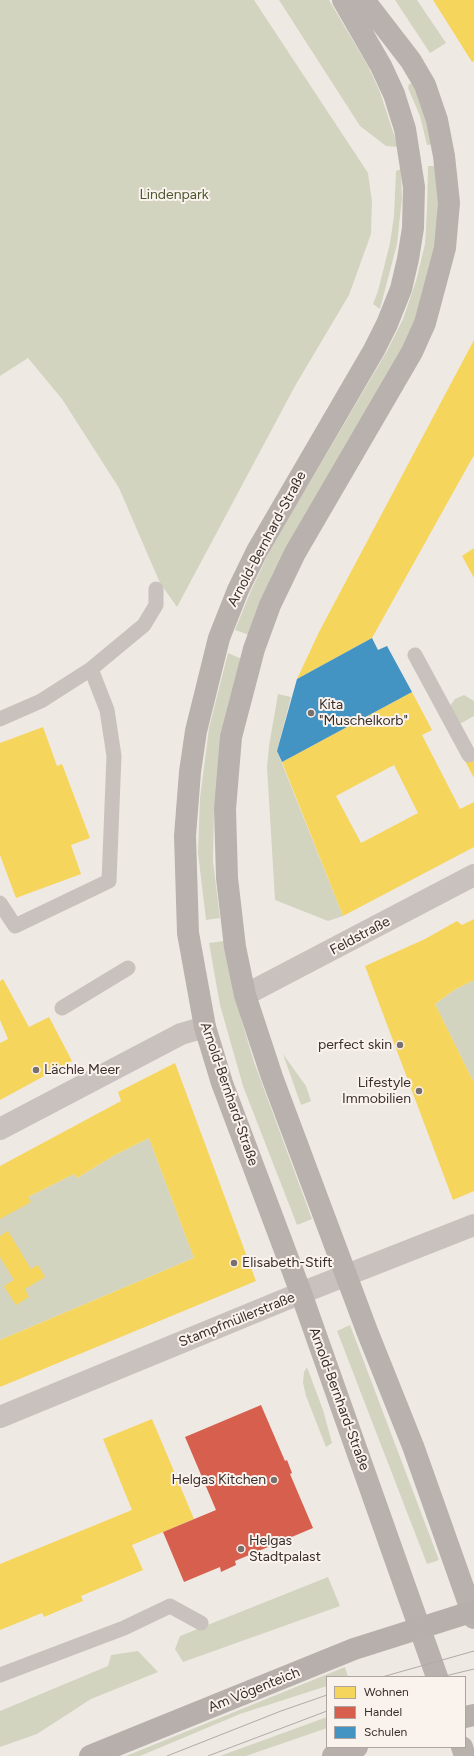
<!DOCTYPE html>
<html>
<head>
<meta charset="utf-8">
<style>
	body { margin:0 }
	#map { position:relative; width:474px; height:1756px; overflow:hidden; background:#efe9e4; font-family:Figtree,sans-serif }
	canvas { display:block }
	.legend { position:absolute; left:326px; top:1676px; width:140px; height:72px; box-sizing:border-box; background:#faf2ed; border:1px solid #ada49f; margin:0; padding:5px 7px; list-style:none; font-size:12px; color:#392e2b }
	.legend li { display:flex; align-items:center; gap:8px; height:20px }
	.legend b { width:20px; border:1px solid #ada49f }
</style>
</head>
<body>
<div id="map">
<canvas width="474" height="1756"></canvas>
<ul class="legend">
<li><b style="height:11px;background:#f6d55c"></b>Wohnen</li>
<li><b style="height:11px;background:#d6604d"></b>Handel</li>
<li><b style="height:11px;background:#4393c3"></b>Schulen</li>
</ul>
</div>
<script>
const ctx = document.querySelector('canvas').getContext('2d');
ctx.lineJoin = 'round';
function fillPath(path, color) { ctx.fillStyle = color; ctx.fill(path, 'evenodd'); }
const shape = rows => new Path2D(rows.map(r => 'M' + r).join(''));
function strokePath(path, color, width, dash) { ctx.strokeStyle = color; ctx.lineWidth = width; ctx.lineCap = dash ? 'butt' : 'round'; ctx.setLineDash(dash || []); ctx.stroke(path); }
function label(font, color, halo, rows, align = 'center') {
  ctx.font = font + ' Figtree,sans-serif'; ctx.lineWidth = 4; ctx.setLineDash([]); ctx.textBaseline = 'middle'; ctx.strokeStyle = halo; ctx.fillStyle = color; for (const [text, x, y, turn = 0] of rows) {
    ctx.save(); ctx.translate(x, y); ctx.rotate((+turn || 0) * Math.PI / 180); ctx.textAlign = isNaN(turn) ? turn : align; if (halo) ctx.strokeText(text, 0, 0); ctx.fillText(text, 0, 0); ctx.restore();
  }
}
fillPath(shape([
	[0,0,254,0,368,173,372,201,371,234,349,295,295,386,177,607,160,583,119,488,62,399,28,358,0,376],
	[279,0,329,0,368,66,380,92,398,147,386,146,360,126],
	[395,0,417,0,446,43,430,53],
	[415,83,435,144,427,145,420,116,408,88,409,84],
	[428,166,437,166,439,217,434,256,415,319,402,349,273,573,249,635,235,630,250,593,270,550,387,351,403,319,416,281,425,244,427,210],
	[401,169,402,198,397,244,380,309,373,304,378,291,390,243,394,216,396,171],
	[228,653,242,659,214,812,213,861,220,918,206,920,198,853,200,798,209,728],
	[278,694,291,697,277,751,343,916,328,921,275,900,267,767,269,746],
	[464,695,474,701,474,716,458,725,450,706,455,699],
	[224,941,242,1022,254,1062,312,1219,297,1225,243,1086,220,1005,209,943],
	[474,980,474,1083,435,1004,454,990],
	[283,1054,306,1086,311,1101,301,1105],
	[149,1138,194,1258,0,1340,0,1219,28,1197,74,1174,77,1178,113,1156],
	[350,1325,439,1560,427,1564,337,1331],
	[307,1367,323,1410,332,1443,326,1447,306,1396,303,1383,304,1372],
	[328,1577,340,1606,183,1662,175,1649,180,1636],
	[138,1651,158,1672,91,1699,37,1734,0,1747,0,1711,108,1666,111,1655],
	[345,1667,348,1677,327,1677,327,1686,240,1714,140,1756,126,1756],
	[327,1717,327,1728,246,1756,220,1756]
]), '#d2d4bf');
fillPath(shape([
	[433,0,474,0,474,61,472,62],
	[474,340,474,455,372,638,297,679,319,632],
	[474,548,474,578,462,556],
	[412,692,432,730,422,735,460,809,474,802,474,847,343,916,282,762],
	[394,765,418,813,361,843,336,796],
	[43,727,57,766,62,764,90,838,71,845,81,874,16,898,0,855,0,743],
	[474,752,474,778,463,757],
	[474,919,474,980,454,990,435,1004,474,1083,474,1191,453,1200,365,966,425,939,457,921,462,925],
	[3,979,29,1027,49,1017,72,1061,0,1100,0,1043,8,1039,0,1020,0,981],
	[175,1063,256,1281,0,1387,0,1340,194,1258,149,1138,113,1156,77,1178,74,1174,28,1197,31,1202,0,1219,0,1166,121,1101,118,1092],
	[8,1231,31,1269,38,1265,45,1277,25,1289,29,1297,16,1305,4,1286,14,1280,0,1257,0,1236],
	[152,1419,194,1519,132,1545,143,1570,81,1596,83,1601,75,1604,44,1617,42,1613,0,1630,0,1564,132,1510,103,1439]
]), '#f6d55c');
fillPath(shape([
	[261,1405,285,1461,287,1460,292,1473,290,1474,313,1528,235,1561,236,1565,221,1572,220,1567,184,1582,163,1532,216,1510,185,1437]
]), '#d6604d');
fillPath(shape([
	[372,638,378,650,387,646,412,692,282,762,277,751,297,679]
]), '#4393c3');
strokePath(shape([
	[415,655,469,755],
	[0,719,41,701,91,669,144,625,156,605,156,589],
	[0,903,15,926,109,881,114,756,107,710,91,669],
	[62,1008,128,968],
	[0,1675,124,1628,170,1606,201,1623]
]), '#c8c1bd', 15);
strokePath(shape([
	[245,995,474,875],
	[0,1129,181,1034,205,1027],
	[0,1417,301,1293,474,1225]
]), '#c8c1bd', 22);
strokePath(shape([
	[343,0,381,66,394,94,405,129,414,187,413,228,408,259,401,289,387,324,374,350,257,551,238,590,219,638,196,731,190,772,185,836,188,933,205,1027,222,1083,301,1293,437,1677],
	[364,0,411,61,425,85,437,120,444,156,449,203,445,248,425,323,412,352,295,553,270,605,254,649,231,737,225,809,227,878,235,947,245,995,272,1077,367,1331,413,1446,474,1618],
	[462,1747,465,1756]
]), '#b9b1ad', 22);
strokePath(shape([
	[465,1717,474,1715],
	[90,1756,354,1649,474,1611],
	[333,1756,357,1747]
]), '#b7afac', 22);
strokePath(shape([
	[382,1677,474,1651],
	[441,1677,474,1669],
	[167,1756,281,1711,327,1695],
	[208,1756,327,1711]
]), '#b0aaa7', 1);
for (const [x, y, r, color] of [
	[311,713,4,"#796f6c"],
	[400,1045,4,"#796f6c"],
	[36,1070,4,"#796f6c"],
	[419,1091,4,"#796f6c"],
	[234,1263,4,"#796f6c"],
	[274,1480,4,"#796f6c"],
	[241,1549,4,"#796f6c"]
]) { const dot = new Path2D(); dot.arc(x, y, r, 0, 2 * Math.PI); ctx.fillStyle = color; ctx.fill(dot); strokePath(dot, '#faf2ed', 1.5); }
label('14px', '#4d572f', '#faf2ed', [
	["Lindenpark",174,195]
]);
label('14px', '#392e2b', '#faf2ed', [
	["Arnold-Bernhard-Straße",267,539,-62],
	["Feldstraße",360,936,-28],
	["Arnold-Bernhard-Straße",229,1094,71],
	["Stampfmüllerstraße",237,1320,-22],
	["Arnold-Bernhard-Straße",339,1399,70],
	["Am Vögenteich",254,1690,-22]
]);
label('14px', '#392e2b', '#faf2ed', [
	["Kita",319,705],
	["\"Muschelkorb\"",319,721],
	["perfect skin",392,1045,"right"],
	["Lächle Meer",44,1070],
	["Lifestyle",411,1083,"right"],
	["Immobilien",411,1099,"right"],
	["Elisabeth-Stift",242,1263],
	["Helgas Kitchen",266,1480,"right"],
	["Helgas",249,1541],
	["Stadtpalast",249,1557]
], 'left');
</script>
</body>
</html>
